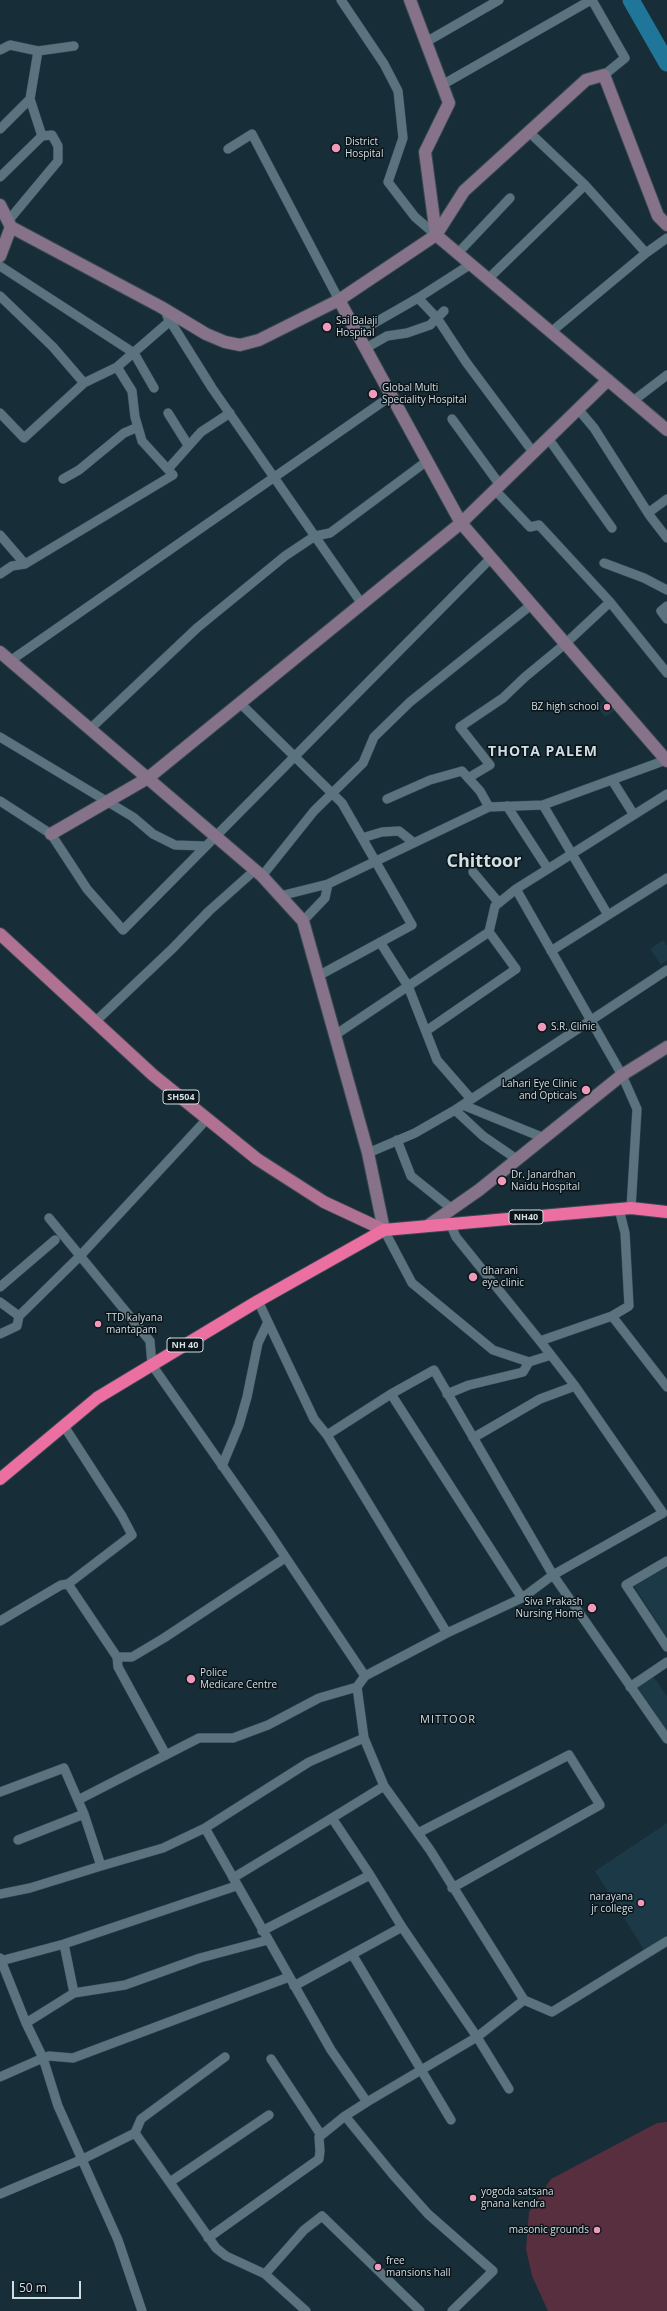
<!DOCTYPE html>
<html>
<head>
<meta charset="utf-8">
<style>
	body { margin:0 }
	#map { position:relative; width:667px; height:2311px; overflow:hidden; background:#172d37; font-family:"Open Sans",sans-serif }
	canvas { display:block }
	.scale { position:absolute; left:12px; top:2281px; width:69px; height:18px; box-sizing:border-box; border:2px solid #d0dee4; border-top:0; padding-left:5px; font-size:12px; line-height:14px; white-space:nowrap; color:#d0dee4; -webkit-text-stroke:3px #0b1419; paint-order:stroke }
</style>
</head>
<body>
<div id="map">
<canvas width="667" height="2311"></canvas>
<div class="scale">50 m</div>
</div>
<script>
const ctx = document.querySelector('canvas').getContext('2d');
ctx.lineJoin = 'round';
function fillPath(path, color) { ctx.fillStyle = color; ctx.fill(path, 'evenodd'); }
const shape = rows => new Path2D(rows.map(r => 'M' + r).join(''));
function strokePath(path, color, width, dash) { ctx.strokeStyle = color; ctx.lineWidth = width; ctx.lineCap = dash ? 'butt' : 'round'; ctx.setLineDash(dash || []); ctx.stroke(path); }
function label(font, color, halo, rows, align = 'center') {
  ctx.font = font + ' "Open Sans",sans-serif'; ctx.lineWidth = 3; ctx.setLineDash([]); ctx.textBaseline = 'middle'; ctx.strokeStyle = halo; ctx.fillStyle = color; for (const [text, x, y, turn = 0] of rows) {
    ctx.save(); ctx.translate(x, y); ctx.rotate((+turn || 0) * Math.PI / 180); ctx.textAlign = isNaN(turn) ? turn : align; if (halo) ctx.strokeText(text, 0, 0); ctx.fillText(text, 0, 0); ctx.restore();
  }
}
fillPath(shape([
	[608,698,617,709,605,717,597,706],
	[663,940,667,946,667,960,661,965,650,949],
	[667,1567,667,1638,634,1586],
	[653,1676,667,1696,667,1734,634,1687],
	[667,1823,667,1935,644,1950,595,1871]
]), '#1b3946');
fillPath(shape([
	[667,2122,667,2311,548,2311,532,2276,526,2249,529,2212,551,2179,657,2123]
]), '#572f3e');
strokePath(shape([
	[631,0,667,63]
]), '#1f7698', 17);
const street = shape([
	[341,0,384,64,398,91,403,138,388,182,415,217,436,235],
	[592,0,625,58,604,75],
	[426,42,499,0],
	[0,50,10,45,38,51,74,46],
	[442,85,591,0],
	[0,129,30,99,38,51],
	[228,149,252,134,339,300],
	[0,177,42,136,30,99],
	[585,185,646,253,667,238],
	[8,221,58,161,58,146,52,135,42,136],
	[458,253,510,198],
	[0,266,134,353,154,388],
	[488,279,585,185,529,132],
	[0,296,53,347,84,383],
	[418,298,437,318,466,362,533,452],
	[167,316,212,388,362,604],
	[551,332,646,253],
	[357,333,418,298,471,264],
	[366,348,387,336,407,333,430,325,444,311],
	[633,401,667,375],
	[578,409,594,428,650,516,667,538],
	[0,413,24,438,84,383,117,367],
	[168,413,188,445],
	[452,419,500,485],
	[548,438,612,528],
	[168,469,201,432,230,413],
	[63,479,79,470,124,433,138,427],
	[495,490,530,527,539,525,610,602,667,673],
	[648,513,667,499],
	[0,535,25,564,173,475,142,441,135,417,132,391,117,367,170,321],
	[604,563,644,578,667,590],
	[0,574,12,566,25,564],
	[667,606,661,611,667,619],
	[10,661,391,396],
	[240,703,342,803,412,925,318,976],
	[90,729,197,628,285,556,315,536,330,533,427,461],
	[0,737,133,817,153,834,175,845,205,846],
	[468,778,490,765,460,727,503,698,525,677,565,644,610,602],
	[612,780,634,815],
	[387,799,430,780,462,771,480,791,489,807],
	[0,801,51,834,87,889,123,930,491,558],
	[543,805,608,915],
	[507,806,548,869],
	[362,838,382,832,399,831,414,843],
	[473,872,499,903],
	[262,876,314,811,363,763,374,737,410,702,531,605],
	[280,896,328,884,489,807,543,805,666,760],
	[303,921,325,898,328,884],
	[380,942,408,986,437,1060,471,1099],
	[551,951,667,878],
	[96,1021,172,949,209,911,255,870],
	[426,1031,516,969,489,932],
	[335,1035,489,932,495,906,516,889],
	[463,1105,544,1138],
	[455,1110,483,1136,518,1160],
	[397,1140,411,1176,452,1209],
	[368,1153,415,1133,455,1110,667,970],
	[631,1208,637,1109,622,1075,516,889,667,794],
	[49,1218,150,1341,152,1365,268,1531,365,1676,357,1687,319,1698,268,1725,233,1738,199,1738,78,1800],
	[450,1223,456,1237,540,1341,612,1316,667,1387],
	[384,1230,412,1283,493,1350,529,1362,551,1355],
	[0,1287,55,1240],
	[258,1301,314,1419,327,1435,447,1633,365,1676],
	[0,1302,19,1316,17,1326,0,1334],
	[19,1316,80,1256,207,1119],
	[612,1316,629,1306,625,1233,619,1209],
	[540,1341,575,1386],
	[391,1394,434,1370,553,1575,522,1598],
	[447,1394,469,1385,523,1372,529,1362],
	[327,1435,391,1394,522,1598,447,1633],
	[473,1438,540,1399,575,1386,663,1513,553,1575,667,1739],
	[222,1466,239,1425,247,1397,258,1343,268,1322],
	[667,1561,626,1585,667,1647],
	[68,1584,117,1657,118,1667,166,1755],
	[0,1621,61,1585,68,1584,132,1535,122,1516,64,1426],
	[117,1657,132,1657,164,1638,285,1558],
	[357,1687,364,1738],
	[630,1687,667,1662],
	[0,1792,64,1768,84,1814,101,1866,163,1848,205,1828,331,2050,367,2102,345,2116,394,2176,428,2214,493,2271,452,2311],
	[205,1828,309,1762,364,1738,384,1786,430,1850,524,2000,477,2037,509,2089],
	[418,1833,569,1755,600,1805,452,1888],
	[18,1840,84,1814],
	[370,1875,402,1927],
	[233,1878,332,1818],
	[0,1894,30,1888,101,1866],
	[262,1931,370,1875,332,1818,384,1786],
	[352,1954,451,2120],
	[0,1958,26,2023,43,2058,0,2077],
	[1,1961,64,1944],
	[294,1986,402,1927,477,2037,367,2102],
	[74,1993,125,1985,200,1958,268,1940],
	[524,2000,552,2012,667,1941],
	[26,2023,74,1993,64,1944,236,1886],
	[271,2059,321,2135],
	[135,2133,141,2119,225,2057],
	[170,2182,269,2115],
	[0,2194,83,2159,135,2133,216,2248,226,2256,265,2274,306,2311],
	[208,2238,319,2159,320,2151,319,2137,345,2116],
	[265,2274,304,2230,322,2216,420,2311],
	[142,2311,118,2240,58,2106,43,2058,49,2056,73,2058,289,1977]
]);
const secondary = shape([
	[0,205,11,227,161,307,206,334,225,342,240,345,259,340,339,300,436,235,425,152,449,103,410,0],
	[667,225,658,216,604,75,586,80,464,191,436,235,667,430],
	[0,256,11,227],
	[339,300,461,523,667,761],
	[0,652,262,876,303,921,368,1153,384,1230],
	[51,834,148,778,461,523,608,380],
	[429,1225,479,1190,622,1075,667,1047]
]);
const primary = shape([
	[0,934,153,1075,257,1159,324,1202,384,1230]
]);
const highway = shape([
	[0,1479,97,1398,258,1301,384,1230,631,1208,667,1212]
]);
strokePath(street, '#384951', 10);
strokePath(secondary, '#384951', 14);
strokePath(primary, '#384951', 14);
strokePath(highway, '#384951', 14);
strokePath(street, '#5b737f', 9);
strokePath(secondary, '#867289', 12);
strokePath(primary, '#b17193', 12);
strokePath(highway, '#eb70a1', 12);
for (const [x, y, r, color] of [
	[336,148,5,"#ef9ab9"],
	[327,327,5,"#ef9ab9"],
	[373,394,5,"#ef9ab9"],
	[607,707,4,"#ef9ab9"],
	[542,1027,5,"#ef9ab9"],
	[586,1090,5,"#ef9ab9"],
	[502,1181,5,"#ef9ab9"],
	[473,1277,5,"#ef9ab9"],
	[98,1324,4,"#ef9ab9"],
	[592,1608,5,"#ef9ab9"],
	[191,1679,5,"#ef9ab9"],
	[641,1903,4,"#ef9ab9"],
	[473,2198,4,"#ef9ab9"],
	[597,2230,4,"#ef9ab9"],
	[378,2267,4,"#ef9ab9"]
]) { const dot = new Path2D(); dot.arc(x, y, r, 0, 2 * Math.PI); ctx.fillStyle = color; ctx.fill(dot); strokePath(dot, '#0b1419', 1.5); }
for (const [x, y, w] of [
	[181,1097,36],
	[526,1217,34],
	[185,1345,36]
]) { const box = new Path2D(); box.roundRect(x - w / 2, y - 7, w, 14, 3); ctx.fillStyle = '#0b1419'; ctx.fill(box); strokePath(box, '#d0dee4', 1); }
label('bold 9px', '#d0dee4', null, [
	["SH504",181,1097],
	["NH40",526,1217],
	["NH 40",185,1345]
]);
label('10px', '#d0dee4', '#0b1419', [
	["District",345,142],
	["Hospital",345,154],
	["Sai Balaji",336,321],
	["Hospital",336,333],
	["Global Multi",382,388],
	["Speciality Hospital",382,400],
	["BZ high school",599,707,"right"],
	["S.R. Clinic",551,1027],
	["Lahari Eye Clinic",577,1084,"right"],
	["and Opticals",577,1096,"right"],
	["Dr. Janardhan",511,1175],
	["Naidu Hospital",511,1187],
	["dharani",482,1271],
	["eye clinic",482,1283],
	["TTD kalyana",106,1318],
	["mantapam",106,1330],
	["Siva Prakash",583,1602,"right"],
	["Nursing Home",583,1614,"right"],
	["Police",200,1673],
	["Medicare Centre",200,1685],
	["narayana",633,1897,"right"],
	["jr college",633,1909,"right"],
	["yogoda satsana",481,2192],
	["gnana kendra",481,2204],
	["masonic grounds",589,2230,"right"],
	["free",386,2261],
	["mansions hall",386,2273]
], 'left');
ctx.letterSpacing = '1px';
label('11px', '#d0dee4', '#0b1419', [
	["MITTOOR",448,1720]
]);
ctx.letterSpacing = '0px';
ctx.letterSpacing = '1px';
label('bold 14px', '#d0dee4', '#0b1419', [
	["THOTA PALEM",543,752]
]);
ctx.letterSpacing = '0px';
label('bold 18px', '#d0dee4', '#0b1419', [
	["Chittoor",484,862]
]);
</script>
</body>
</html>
